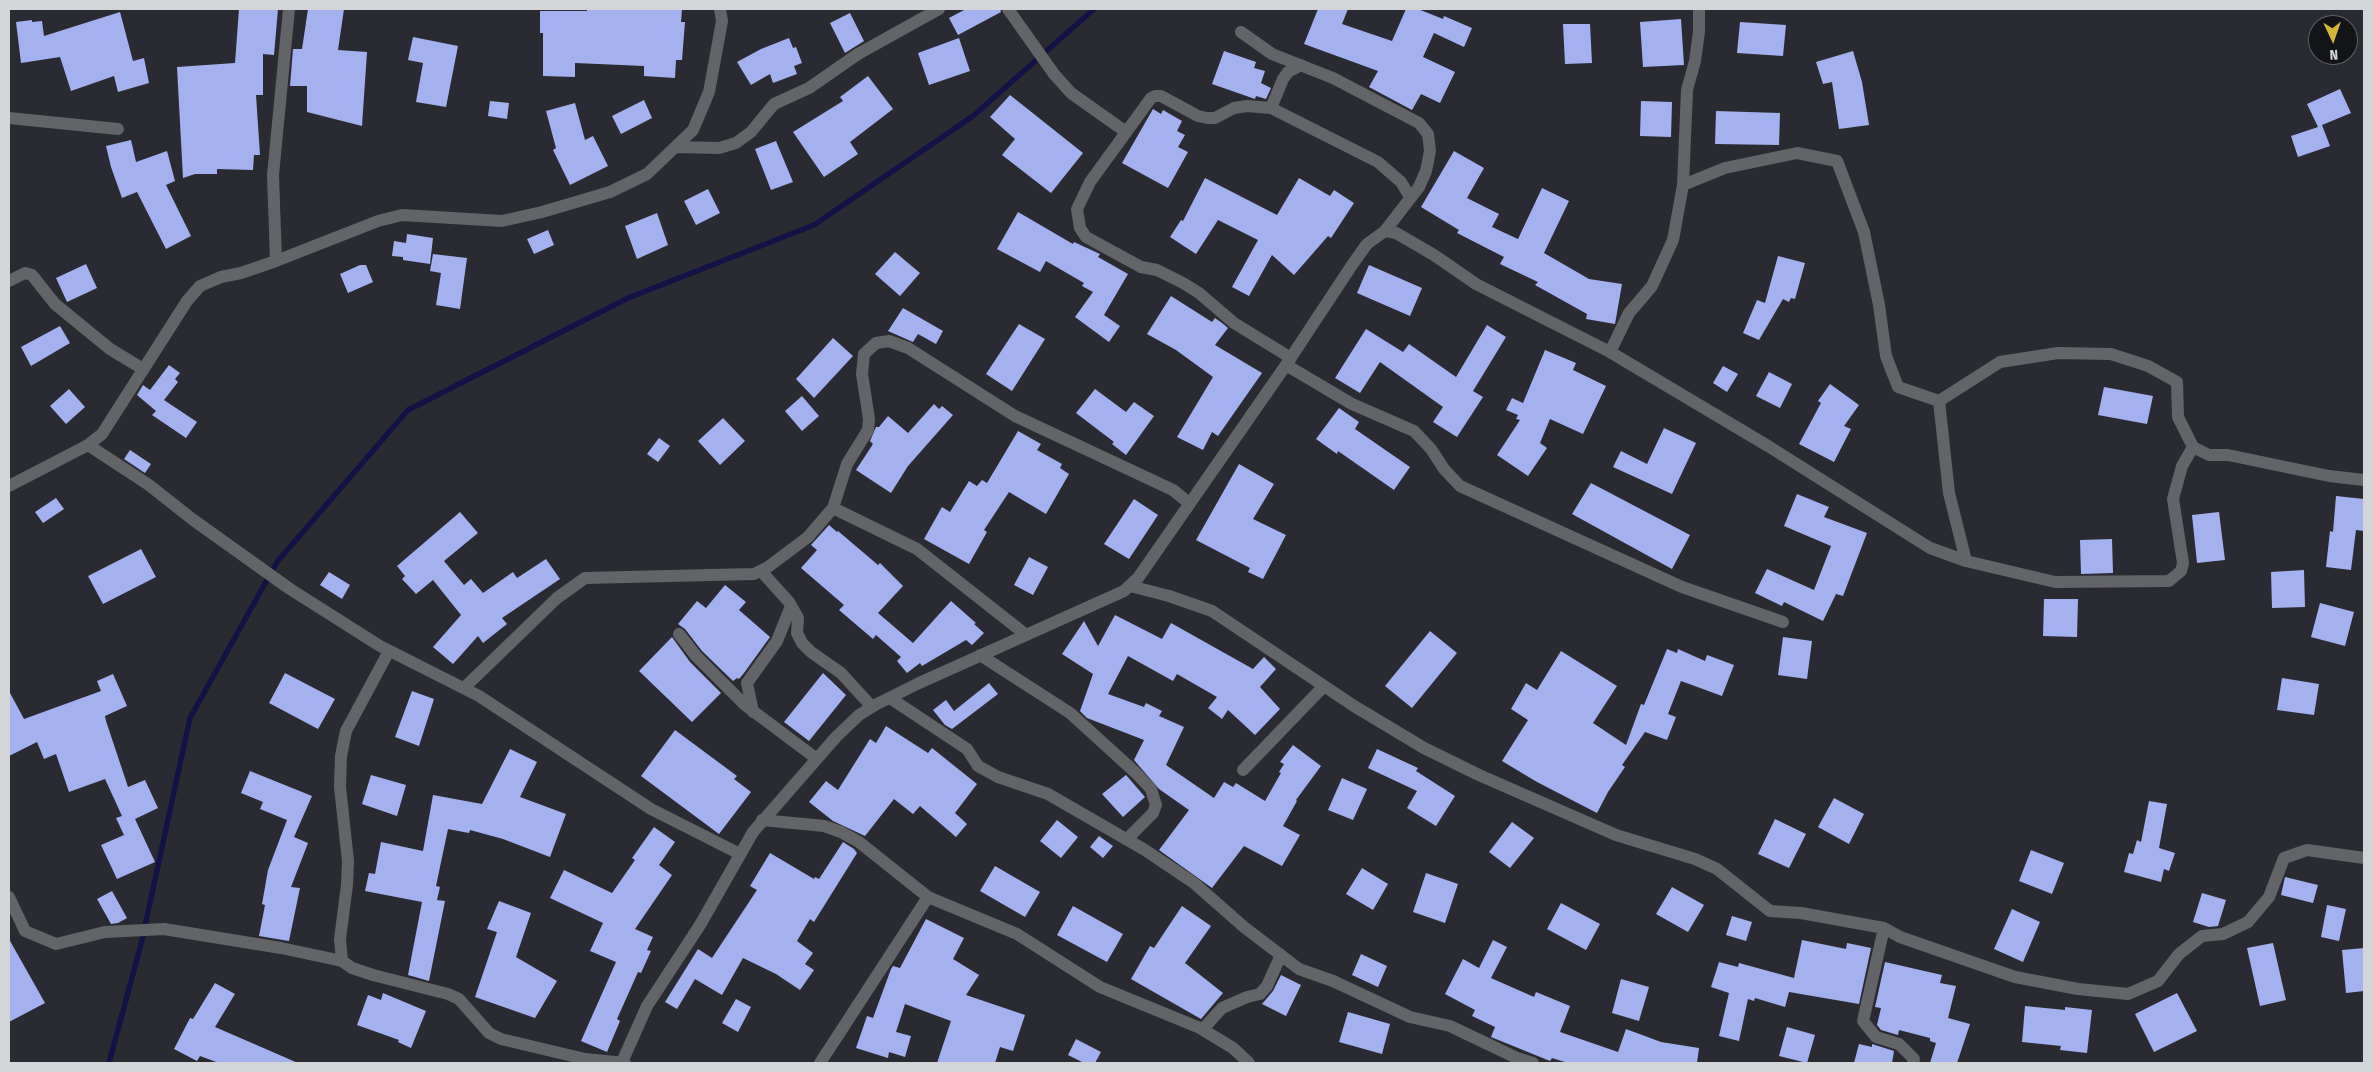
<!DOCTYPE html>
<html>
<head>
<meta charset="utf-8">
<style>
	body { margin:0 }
	#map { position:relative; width:2373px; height:1072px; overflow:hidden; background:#2a2b32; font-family:"Fira Sans Condensed",sans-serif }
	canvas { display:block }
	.frame { position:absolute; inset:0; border:10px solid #d4d5d9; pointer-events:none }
	.north { position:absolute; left:2308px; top:15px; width:50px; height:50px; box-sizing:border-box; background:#131417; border:1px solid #606165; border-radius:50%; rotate:177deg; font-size:14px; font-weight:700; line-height:20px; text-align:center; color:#d4d5d9 }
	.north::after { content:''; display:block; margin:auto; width:18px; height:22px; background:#d4b635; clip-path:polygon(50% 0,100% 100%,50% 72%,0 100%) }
</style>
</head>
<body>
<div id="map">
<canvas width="2373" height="1072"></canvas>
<div class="frame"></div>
<div class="north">N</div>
</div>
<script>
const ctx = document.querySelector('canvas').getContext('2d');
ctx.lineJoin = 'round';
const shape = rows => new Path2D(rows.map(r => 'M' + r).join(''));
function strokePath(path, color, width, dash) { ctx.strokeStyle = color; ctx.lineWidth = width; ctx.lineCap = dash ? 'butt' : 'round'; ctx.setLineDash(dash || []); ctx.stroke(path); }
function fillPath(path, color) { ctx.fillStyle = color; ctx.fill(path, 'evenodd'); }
strokePath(shape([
	[109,1063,141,944,190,718,277,562,408,410,628,298,814,225,973,116,1094,9]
]), '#121344', 5.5);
fillPath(shape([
	[239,9,278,9,274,55,263,54,263,95,256,95,260,155,254,155,253,170,217,169,217,174,195,174,183,178,177,67,235,63],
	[308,9,344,9,338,50,367,52,362,126,307,112,307,86,290,86,293,49,302,49],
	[587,9,682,9,681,22,685,22,682,60,676,60,675,78,644,76,644,66,575,63,575,77,543,76,543,33,540,33,540,11,587,11],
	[966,9,1000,9,1001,12,958,35,949,18],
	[1318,9,1348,9,1342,24,1392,41,1406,9,1418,9,1443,19,1444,16,1472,28,1464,47,1434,33,1423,57,1455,72,1440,103,1421,94,1412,110,1369,87,1378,71,1304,44],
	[120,12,133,61,144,58,149,83,118,92,114,76,71,91,60,57,21,63,16,22,32,20,32,22,42,21,44,36],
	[850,13,864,41,845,53,830,23],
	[1681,19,1684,65,1643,67,1640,22],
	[1740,22,1786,25,1783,56,1737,53],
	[1563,24,1590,24,1592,63,1565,64],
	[413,37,458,46,446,107,416,102,423,63,408,60],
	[789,38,793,48,796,47,802,63,794,66,797,74,773,83,770,74,751,85,737,62,761,49],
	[959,38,970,71,929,85,918,53],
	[1224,51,1256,62,1254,68,1265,71,1261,83,1271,88,1266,99,1256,96,1255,99,1212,84],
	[1853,51,1862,82,1869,125,1839,129,1832,82,1823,84,1816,62],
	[868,76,893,109,850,142,858,154,824,177,793,132,843,101,840,97],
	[2340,89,2351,113,2322,125,2330,146,2298,157,2291,136,2318,127,2307,104],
	[1010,95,1083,153,1051,193,1002,155,1015,139,990,117],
	[644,100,652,118,621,134,612,116],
	[490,101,509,103,507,119,488,116],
	[1641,101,1672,102,1671,137,1640,136],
	[575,103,585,140,593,136,608,166,570,185,553,150,556,148,546,111],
	[1153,109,1161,114,1163,110,1182,121,1177,131,1185,135,1178,147,1188,152,1168,188,1122,163],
	[1716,111,1780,113,1779,145,1715,144],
	[131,140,136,162,167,151,175,181,166,185,191,236,166,249,137,192,122,198,111,167,106,146],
	[776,141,793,182,771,190,755,149],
	[1454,151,1484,168,1467,198,1499,214,1492,227,1518,239,1542,188,1569,201,1544,253,1589,279,1622,284,1615,324,1586,319,1587,314,1535,285,1538,282,1500,264,1504,257,1457,233,1459,230,1421,207],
	[1205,178,1277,215,1299,178,1330,196,1334,190,1354,203,1331,238,1328,236,1294,275,1272,255,1249,296,1232,287,1258,240,1218,220,1196,254,1170,237,1181,220,1183,221],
	[708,189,720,213,696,225,684,201],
	[1018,212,1073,244,1074,242,1100,254,1098,257,1128,274,1104,315,1120,326,1109,342,1075,317,1093,292,1082,286,1084,283,1046,261,1040,272,997,249],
	[657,213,668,245,637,259,625,226],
	[548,230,554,245,534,254,527,239],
	[407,234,433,238,430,264,403,260,403,257,392,256,394,241,406,243],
	[895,252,920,273,900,296,875,274],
	[433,254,467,258,460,309,436,305,441,273,430,271],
	[1778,256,1805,263,1795,299,1791,298,1789,302,1783,299,1759,340,1743,333,1757,300,1765,303],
	[86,264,97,288,67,302,56,278],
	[360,265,366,265,373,282,348,293,340,274],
	[1369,265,1422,288,1410,316,1357,293],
	[1171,296,1212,322,1215,318,1222,323,1228,328,1215,345,1262,373,1218,436,1212,432,1203,450,1177,437,1213,377,1176,350,1147,334],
	[903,308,943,331,936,344,918,334,913,342,888,331],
	[1019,324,1045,339,1012,391,986,374],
	[1487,325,1506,337,1473,391,1483,397,1457,437,1433,422,1443,407,1380,362,1360,393,1335,378,1366,329,1403,352,1409,344,1456,377],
	[60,326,70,343,31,366,21,347],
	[833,338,853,356,814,398,796,379],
	[1545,350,1576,363,1573,370,1606,386,1583,434,1550,419,1540,443,1547,448,1528,476,1497,455,1520,420,1516,419,1518,415,1506,410,1512,398,1523,403],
	[169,365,180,373,175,379,178,382,164,400,197,422,186,438,152,415,156,411,137,395,143,385,150,390],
	[1723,366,1738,374,1727,392,1713,383],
	[1769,372,1792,384,1780,408,1756,396],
	[1830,384,1859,405,1844,426,1851,429,1834,462,1799,444,1821,403,1818,401],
	[2104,387,2153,396,2147,424,2098,415],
	[69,389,85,407,66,424,50,406],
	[1095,389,1126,412,1134,402,1154,416,1126,455,1112,444,1114,442,1076,413],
	[802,396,819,416,802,431,785,411],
	[934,404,939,409,942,406,953,415,908,466,891,493,856,470,873,444,870,441,876,427,879,427,888,416,908,433],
	[1339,408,1359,422,1355,429,1410,467,1394,490,1338,451,1337,454,1316,439],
	[723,418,745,441,720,465,698,441],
	[1664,428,1696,443,1672,494,1613,467,1621,451,1647,464],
	[1018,431,1041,444,1037,450,1062,464,1060,468,1069,474,1046,514,1009,492,984,530,987,532,969,564,924,539,942,507,950,512,969,481,977,486,982,480,987,483],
	[659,438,670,446,658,462,647,454],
	[130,450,151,464,145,473,124,459],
	[1239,464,1274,484,1253,519,1286,535,1263,579,1248,572,1250,568,1196,540],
	[1591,483,1690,535,1672,569,1572,514],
	[1797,494,1829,507,1824,517,1867,533,1843,596,1836,594,1823,621,1784,602,1782,606,1755,593,1767,569,1814,590,1831,546,1784,526],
	[2336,496,2364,499,2364,531,2356,530,2351,570,2326,567,2330,531,2333,532],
	[56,498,64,509,43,523,35,512],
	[1134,499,1158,515,1129,559,1104,544],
	[460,512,478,533,444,561,464,585,471,579,483,593,513,572,517,578,546,559,560,579,502,618,507,624,483,643,478,636,453,664,433,647,461,615,433,580,416,594,402,579,405,576,397,566],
	[2219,512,2225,560,2197,563,2192,515],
	[829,525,837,532,838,531,878,565,880,563,903,586,878,613,913,643,951,601,976,623,974,624,984,633,972,645,966,640,922,666,920,663,907,673,897,661,901,657,876,635,873,639,839,610,844,605,801,568,817,550,811,545],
	[2112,539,2113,573,2081,574,2080,540],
	[141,549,156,577,103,604,88,576],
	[1029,557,1048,567,1033,595,1014,585],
	[2304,570,2305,607,2272,608,2271,572],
	[329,572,350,585,342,599,320,585],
	[725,585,746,602,739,610,770,637,744,673,739,679,737,678,733,681,702,651,685,629,678,624,697,601,706,608],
	[2044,599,2078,599,2077,637,2043,636],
	[2320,603,2354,612,2345,646,2311,637],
	[1115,615,1162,639,1171,623,1253,669,1264,657,1276,669,1260,687,1280,709,1255,735,1228,710,1222,719,1208,708,1217,697,1177,674,1173,681,1128,656,1108,694,1144,707,1146,703,1162,711,1159,716,1184,727,1166,765,1214,798,1224,782,1233,787,1236,783,1265,801,1281,773,1279,772,1284,764,1280,762,1293,745,1321,766,1296,800,1297,801,1283,826,1300,835,1282,866,1244,846,1212,888,1159,850,1189,810,1159,789,1134,760,1144,740,1087,718,1080,711,1093,674,1062,654,1084,621,1098,646],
	[1430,631,1457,653,1412,708,1385,686],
	[672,637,690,662,721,693,692,722,639,671],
	[1783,637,1812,641,1807,679,1778,675],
	[1667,649,1677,653,1678,649,1705,661,1707,655,1734,665,1722,696,1681,681,1668,714,1676,717,1667,740,1645,732,1622,765,1625,767,1608,792,1597,813,1537,782,1502,761,1528,720,1511,709,1526,683,1537,690,1561,651,1617,686,1593,723,1626,745,1641,704,1644,705],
	[285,673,335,699,318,729,269,703],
	[823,673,846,695,809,741,784,722],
	[113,674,127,706,105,716,106,721,128,787,145,780,158,808,135,819,155,862,117,879,101,845,124,835,116,818,122,816,105,779,69,792,56,754,44,759,37,742,9,756,9,691,24,719,101,691,97,681],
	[2282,678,2319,684,2314,715,2277,710],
	[989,683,998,694,952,729,945,725,933,710,946,700,954,711],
	[412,691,434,699,419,746,395,737],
	[886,726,928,753,932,748,977,784,955,813,967,824,956,837,920,806,913,814,894,799,865,836,833,821,809,802,826,781,838,790,870,739,876,743],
	[675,730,737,776,734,779,751,792,719,834,641,776],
	[510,749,537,762,520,797,566,814,550,857,503,839,470,830,469,833,448,829,436,886,440,887,437,900,445,901,429,981,408,975,422,902,365,891,369,873,375,874,381,842,423,851,433,795,482,804],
	[1377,749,1418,768,1416,771,1455,796,1436,826,1407,808,1417,791,1368,768],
	[250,771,312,796,294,837,308,843,291,887,300,888,289,941,259,936,265,905,262,904,268,870,287,820,260,809,263,802,241,793],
	[371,775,406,785,397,816,362,804],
	[1126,775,1145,797,1123,817,1102,794],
	[1342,778,1367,789,1353,820,1328,810],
	[1834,798,1864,814,1849,844,1818,827],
	[2149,801,2167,804,2159,848,2175,853,2169,871,2164,869,2161,882,2124,872,2129,853,2133,854,2137,840,2141,842],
	[1775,819,1806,834,1789,868,1758,854],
	[1057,820,1078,837,1061,858,1040,841],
	[1512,822,1534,838,1510,868,1489,852],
	[654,827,675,842,659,865,672,875,635,929,653,937,647,950,651,951,641,973,638,972,617,1019,620,1021,607,1052,581,1041,616,962,590,951,603,923,550,898,564,870,612,893,635,860,632,858],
	[1099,836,1113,846,1103,858,1090,847],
	[843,842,854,849,857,853,814,922,810,919,797,941,813,953,805,964,814,970,800,990,776,974,743,958,722,995,695,979,677,1009,665,1002,698,949,712,958,757,890,750,886,770,853,814,879,815,877,819,879],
	[2031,850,2064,863,2052,894,2019,881],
	[995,866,1040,892,1025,917,980,891],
	[1362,868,1388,884,1373,910,1346,894],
	[1426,873,1458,884,1445,923,1413,912],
	[2285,877,2318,885,2313,903,2281,895],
	[1672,887,1704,905,1688,932,1656,914],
	[112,891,127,918,118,923,111,924,97,899],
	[2202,893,2226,900,2218,926,2209,927,2193,922],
	[499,901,531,913,516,957,557,981,535,1018,475,997,497,932,487,929],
	[1561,903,1600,924,1586,950,1547,929],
	[2327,905,2346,909,2339,941,2321,937],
	[1073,906,1123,934,1107,962,1057,935],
	[1182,906,1211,926,1185,963,1223,993,1201,1019,1131,979,1150,946,1154,948],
	[2012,909,2040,922,2023,962,1994,949],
	[1732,916,1752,922,1746,941,1726,935],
	[926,919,964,938,953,959,979,975,966,995,1025,1015,1013,1051,1000,1047,995,1063,937,1063,951,1021,905,1004,896,1032,911,1036,905,1057,889,1052,888,1058,856,1048,867,1016,873,1018,891,969,893,966,900,968],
	[9,939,45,1003,9,1022],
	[1493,940,1507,947,1491,978,1534,997,1536,992,1570,1006,1560,1032,1618,1052,1626,1029,1661,1042,1699,1048,1697,1063,1568,1063,1552,1058,1550,1061,1491,1037,1495,1027,1472,1016,1475,1010,1445,994,1463,959,1479,968],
	[1802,940,1846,949,1847,943,1871,948,1859,1004,1789,992,1785,1007,1755,998,1754,1001,1748,999,1739,1041,1719,1036,1729,993,1711,987,1719,962,1738,967,1739,963,1794,978],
	[2273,943,2286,1000,2260,1006,2247,948],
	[2364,948,2364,991,2346,993,2342,950],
	[1361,954,1387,966,1378,987,1352,975],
	[1885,962,1942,975,1940,983,1956,986,1948,1018,1970,1024,1957,1063,1930,1063,1936,1043,1930,1041,1930,1038,1899,1030,1898,1035,1881,1030,1877,1025,1881,1008,1875,1007],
	[1281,975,1301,985,1286,1016,1262,1004,1273,991],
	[1621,979,1649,987,1639,1021,1612,1013],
	[215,983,235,994,215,1027,298,1063,219,1063,200,1056,197,1061,174,1049,190,1018,193,1019],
	[383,993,426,1011,411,1048,398,1042,399,1040,357,1025,368,995,381,1000],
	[2177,993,2197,1031,2154,1052,2135,1014],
	[736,999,751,1007,738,1032,722,1023],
	[2025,1006,2065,1010,2065,1007,2092,1010,2087,1053,2060,1050,2061,1046,2022,1042],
	[1348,1012,1390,1024,1382,1054,1339,1042],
	[1787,1027,1815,1035,1807,1063,1779,1056],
	[1076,1039,1101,1052,1095,1063,1084,1063,1068,1055],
	[1859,1044,1872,1047,1872,1044,1894,1051,1892,1063,1854,1063]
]), '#a4b1ef');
strokePath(shape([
	[1008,9,1054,74,1071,93,1126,132],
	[1271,108,1283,79,1288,72,1301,65],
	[9,118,118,129],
	[676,147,719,148,736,143,751,132,774,104,809,88,858,54,939,9],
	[1683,185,1725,168,1797,153,1837,161,1864,232,1879,305,1886,356,1898,387,1939,401],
	[1385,231,1396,233,1434,255,1476,284,1610,352,1768,446,1930,548,1966,561,2055,582,2169,581,2181,571,2183,563,2173,499,2182,466,2193,447,2209,455,2228,455,2329,476,2364,480],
	[276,261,273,175,289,9],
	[9,281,25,273,32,275,55,304,110,349,143,369],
	[1610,352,1629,313,1652,286,1673,240,1683,185,1687,90,1695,61,1699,32,1699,9],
	[1291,358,1234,323,1199,293,1183,283,1157,270,1141,267,1086,237,1080,228,1077,209,1090,182,1151,98,1155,96,1161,96,1198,116,1207,118,1215,118,1234,108,1247,106,1271,108,1378,162,1401,182,1410,197],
	[1286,365,1352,404,1414,431,1431,449,1444,469,1460,486,1682,587,1783,622],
	[88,445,149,485,192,519,290,589,380,646,479,696,651,809,740,854],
	[9,486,88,445,102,434,187,301,200,286,221,277,241,273,276,261,378,221,402,215,502,221,542,212,610,192,647,174,693,130,709,92,722,21,720,9],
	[833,508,917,549,1025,634],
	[1966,561,1949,493,1939,401,2000,362,2058,353,2111,354,2148,366,2177,382,2178,417,2193,447],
	[761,571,789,602,798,618,797,633,802,643,811,652,841,673,872,707],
	[1130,586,1169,596,1212,611,1354,706,1424,748,1479,775,1616,835,1695,859,1717,869,1770,911,1801,913,1884,928,1900,937,2015,977,2078,989,2128,994,2158,981,2179,954,2202,936,2223,934,2248,922,2269,897,2284,858,2307,850,2364,858],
	[679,634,696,656,745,705,817,759],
	[389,651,346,731,341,756,340,787,348,861,347,885,340,939,342,961,352,968,373,975,448,994,459,999,489,1033,501,1039,585,1059,625,1063],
	[980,655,1070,713,1136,773,1151,789,1156,805,1153,813,1127,839],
	[464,688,557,598,585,578,754,574,768,567,808,537,833,508,847,464,868,430,869,419,862,374,864,354,876,343,889,341,908,348,1015,416,1173,490,1189,503],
	[890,698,967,749,978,766,998,777,1048,794,1145,850,1194,883,1244,927,1299,969,1333,981,1410,1017,1450,1026,1517,1058,1533,1063],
	[753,712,747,683,777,641,791,606],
	[1243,770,1324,686],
	[762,820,824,826,841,832,859,842,928,897,1017,934,1100,987,1200,1028,1233,1048,1249,1063],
	[9,897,25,931,56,944,105,932,164,929,281,948,342,961],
	[1884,928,1863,1021,1876,1037,1899,1044,1914,1059,1913,1063],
	[1203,1029,1222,1008,1247,997,1260,994,1267,986,1281,955],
	[622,1062,647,1006,700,925,753,832,836,737,859,715,877,704,917,684,1124,591,1138,578,1286,365,1352,265,1367,244,1385,231,1419,187,1426,171,1430,151,1428,134,1419,123,1333,78,1272,54,1241,32],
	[820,1063,928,897]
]), '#636467', 12);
</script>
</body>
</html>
